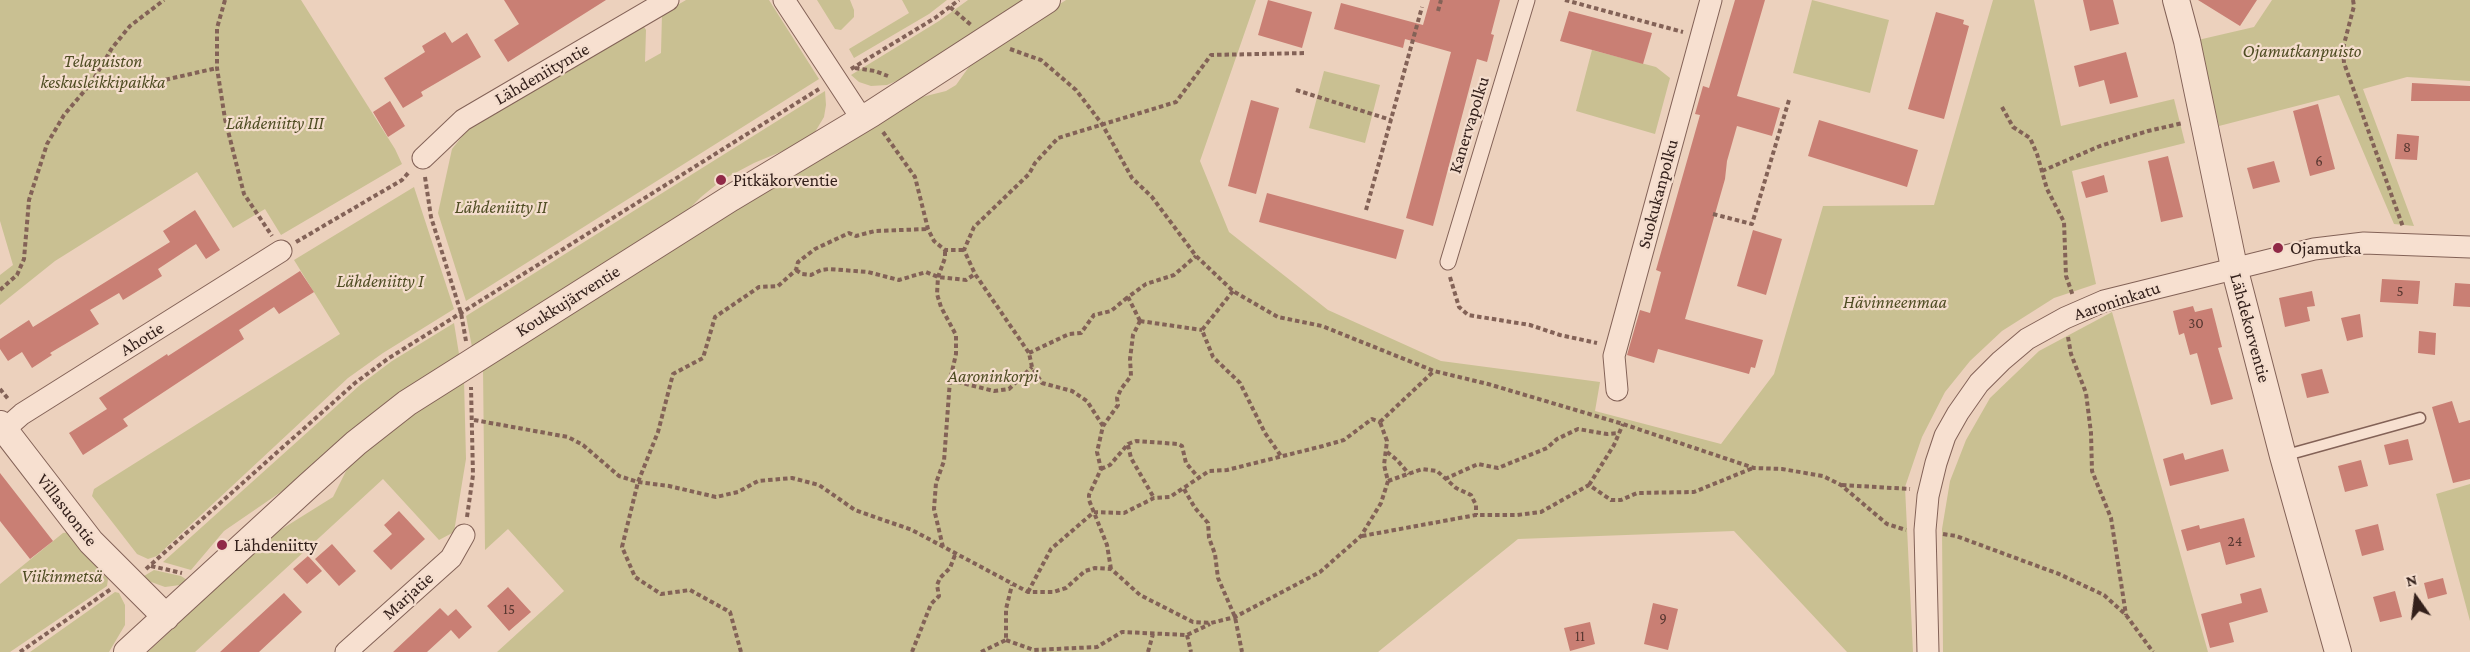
<!DOCTYPE html>
<html>
<head>
<meta charset="utf-8">
<style>
	body { margin:0 }
	#map { position:relative; width:2470px; height:652px; overflow:hidden; background:#ecd1bd; font-family:"Crimson Pro",serif }
	canvas { display:block }
	.north { position:absolute; left:2386px; top:568px; width:60px; height:60px; -webkit-text-stroke:4px #f4ddcd; paint-order:stroke; rotate:346deg; font-size:16px; font-weight:700; line-height:24px; text-align:center; color:#33201b }
	.north::after { content:''; display:block; margin:auto; width:21px; height:27px; background:#33201b; clip-path:polygon(50% 0,100% 100%,50% 72%,0 100%) }
</style>
</head>
<body>
<div id="map">
<canvas width="2470" height="652"></canvas>
<div class="north">N</div>
</div>
<script>
const ctx = document.querySelector('canvas').getContext('2d');
ctx.lineJoin = 'round';
function fillPath(path, color) { ctx.fillStyle = color; ctx.fill(path, 'evenodd'); }
const shape = rows => new Path2D(rows.map(r => 'M' + r).join(''));
function strokePath(path, color, width, dash) { ctx.strokeStyle = color; ctx.lineWidth = width; ctx.lineCap = dash ? 'butt' : 'round'; ctx.setLineDash(dash || []); ctx.stroke(path); }
function label(font, color, halo, rows, align = 'center') {
  ctx.font = font + ' "Crimson Pro",serif'; ctx.lineWidth = 4.5; ctx.setLineDash([]); ctx.textBaseline = 'middle'; ctx.strokeStyle = halo; ctx.fillStyle = color; for (const [text, x, y, turn = 0] of rows) {
    ctx.save(); ctx.translate(x, y); ctx.rotate((+turn || 0) * Math.PI / 180); ctx.textAlign = isNaN(turn) ? turn : align; if (halo) ctx.strokeText(text, 0, 0); ctx.fillText(text, 0, 0); ctx.restore();
  }
}
fillPath(shape([
	[0,0,301,0,395,149,402,164,281,235,265,209,233,228,197,172,55,261,0,305,0,275,13,265,0,221],
	[686,0,769,0,819,79,466,301,438,213,452,149,468,129,643,25,646,30,645,62,661,53,662,14],
	[817,0,850,0,854,10,854,17,841,30,835,29],
	[902,0,947,0,929,14,854,58,849,49,909,13],
	[968,0,1026,0,901,79,887,85,871,86,859,82,851,75,939,21],
	[1066,0,1256,0,1200,161,1229,232,1328,310,1441,361,1600,382,1595,411,1721,444,1774,374,1823,206,1934,205,1993,0,2034,0,2061,126,2174,99,2185,143,2072,171,2096,284,2054,298,2002,331,1970,361,1945,392,1922,437,1905,487,1913,652,1847,652,1734,531,1518,539,1378,652,497,652,564,591,508,529,485,550,483,368,901,107,922,97,946,91,956,85,976,57],
	[1812,0,1889,20,1870,93,1793,73],
	[2272,0,2470,0,2470,81,2407,77,2363,89,2414,226,2394,224,2339,95,2219,126,2198,40,2254,27],
	[1592,50,1656,67,1670,78,1655,134,1576,111],
	[1324,71,1380,85,1365,143,1309,128],
	[825,91,826,105,824,117,815,132,790,148,754,163,722,180,701,197,681,217,472,347,466,316],
	[414,187,454,309,383,353,348,378,157,556,148,559,137,554,92,496,94,489,340,334,294,260],
	[2112,312,2208,652,1943,652,1942,529,1950,481,1966,440,1990,398,2039,351],
	[454,323,459,354,410,387,310,472,224,531,191,570,163,562,360,385,392,361],
	[464,380,466,459,454,532,439,540,383,479,195,652,148,652,252,554,277,532,333,497,346,471,360,453,412,413],
	[2470,484,2470,621,2436,494],
	[69,532,108,579,107,586,10,652,0,652,0,584,63,533],
	[154,570,181,576,187,580,180,585,165,587,143,579,144,576],
	[115,592,119,593,125,605,125,625,109,652,30,652]
]), '#c9c092');
fillPath(shape([
	[504,0,606,0,508,62,494,40,519,24],
	[1268,0,1312,12,1302,48,1258,35],
	[1430,0,1500,0,1491,34,1494,35,1487,62,1477,59,1433,226,1406,218,1451,52,1405,39,1403,48,1334,29,1341,3,1423,25],
	[1735,0,1765,0,1737,96,1780,108,1772,136,1737,126,1727,161,1725,179,1685,319,1763,340,1755,368,1751,367,1749,374,1658,349,1654,363,1627,355,1640,310,1650,313,1661,272,1656,270,1700,115,1695,114,1703,86,1709,88],
	[2083,0,2113,0,2119,24,2090,31],
	[2198,0,2257,0,2240,26],
	[1569,11,1652,33,1643,64,1560,41],
	[1936,12,1964,20,1963,24,1969,26,1944,119,1908,109],
	[445,32,452,43,467,33,481,57,421,92,423,96,403,108,384,78,425,52,422,46],
	[2126,52,2138,97,2110,104,2104,80,2079,87,2074,66],
	[2412,83,2470,86,2470,101,2411,101],
	[1251,100,1279,108,1256,194,1228,186],
	[390,101,405,126,388,137,373,112],
	[2318,104,2335,169,2310,176,2293,111],
	[1819,120,1918,150,1907,187,1808,156],
	[2397,134,2419,136,2417,160,2395,159],
	[2168,156,2183,217,2161,222,2148,161],
	[2274,161,2280,182,2253,189,2247,168],
	[2104,175,2108,192,2086,198,2081,182],
	[1267,193,1404,230,1396,259,1259,222],
	[195,210,220,250,206,259,196,244,158,269,162,276,123,300,119,293,90,310,99,324,50,353,52,355,32,368,22,352,8,361,0,349,0,339,29,320,33,327,170,242,163,231],
	[1753,230,1782,239,1766,295,1737,286],
	[300,271,314,292,279,314,274,307,239,330,244,339,123,419,128,426,83,455,69,433,107,409,99,398,167,354,168,356],
	[2382,279,2420,281,2418,304,2380,302],
	[2455,283,2470,284,2470,307,2453,306],
	[2312,291,2315,306,2307,307,2310,321,2285,327,2279,298],
	[2193,306,2195,312,2212,308,2222,347,2218,348,2233,399,2211,405,2197,353,2190,355,2184,333,2179,335,2173,311],
	[2360,314,2363,337,2347,341,2341,318],
	[2419,331,2436,333,2435,355,2418,353],
	[2322,369,2329,393,2307,398,2301,374],
	[2452,401,2459,423,2470,420,2470,479,2453,483,2432,407],
	[2408,439,2413,460,2389,465,2384,445],
	[2223,449,2229,471,2170,486,2163,459,2183,453,2185,460],
	[2361,460,2368,486,2345,492,2338,466],
	[0,473,53,541,30,559,0,521],
	[399,511,425,539,391,570,373,551,392,534,384,525],
	[2244,518,2255,557,2226,565,2220,542,2187,551,2181,530,2199,525,2200,529],
	[2378,524,2384,550,2362,556,2355,530],
	[332,544,356,571,339,586,315,559],
	[308,556,322,571,307,584,293,569],
	[2443,578,2447,594,2428,599,2424,583],
	[508,587,531,612,509,631,487,606],
	[2261,588,2268,612,2229,623,2234,642,2210,648,2201,614,2242,603,2240,594],
	[2395,591,2402,617,2380,622,2373,597],
	[284,593,302,612,259,652,220,652],
	[1653,603,1678,609,1668,650,1644,644],
	[440,608,448,616,456,609,472,627,459,639,451,630,427,652,393,652],
	[1590,622,1595,644,1570,651,1564,628]
]), '#c97f74');
const service = shape([
	[2283,456,2420,418]
]);
const pedestrian = shape([
	[1448,262,1527,0]
]);
const minor = shape([
	[784,0,862,119],
	[423,158,463,120,668,0],
	[1617,390,1614,356,1711,0],
	[5,429,22,414,281,251],
	[346,652,451,558,464,535],
	[1928,652,1925,530,1928,496,1936,463,1945,436,1958,413,1979,383,2001,361,2027,339,2065,318,2104,301,2314,249,2364,243,2470,247]
]);
const tertiary = shape([
	[2176,0,2187,41,2234,267,2283,456,2338,652],
	[0,424,91,542,166,617],
	[127,652,308,486,356,443,407,403,731,198,871,114,1047,0]
]);
strokePath(service, '#836257', 13);
strokePath(pedestrian, '#836257', 17);
strokePath(minor, '#836257', 23);
strokePath(tertiary, '#836257', 28);
strokePath(shape([
	[225,0,217,28,217,68,225,119,244,194,272,236],
	[1565,0,1683,32],
	[2353,0,2354,6,2343,48,2344,63,2403,227],
	[950,7,971,25],
	[1438,11,1441,0],
	[1010,49,1041,60,1076,90,1102,124,1132,178,1152,197,1196,256,1233,291,1278,317,1322,326,1434,371,1488,384,1623,424,1754,468,1782,469,1823,476,1841,485,1887,524,1906,530],
	[855,68,875,71,888,76],
	[851,69,935,18,959,0],
	[92,82,129,88,217,68],
	[1296,90,1391,120],
	[2002,107,2013,127,2030,138,2037,154,2047,189,2064,222,2066,276,2073,296],
	[883,132,915,177,928,229,934,241,945,250,964,250],
	[2042,171,2100,146,2148,131,2183,123],
	[425,177,431,217,461,313,466,341],
	[1366,210,1422,7],
	[1713,214,1752,224,1789,100],
	[296,242,402,180,409,172],
	[796,270,802,274,811,275,821,270,829,269,868,272,899,280,926,272,938,277,966,280,975,274],
	[1450,277,1459,307,1468,315,1530,325,1560,335,1597,343],
	[0,290,17,275,24,259,29,200,47,144,64,115,92,82,112,48,130,26,164,0],
	[1233,291,1202,330,1213,357,1240,383,1265,433,1281,456],
	[1140,321,1128,297,1146,284,1174,275,1196,256],
	[1140,321,1202,330],
	[2068,337,2071,354,2086,393,2091,433,2092,471,2111,518,2126,615],
	[1029,353,1069,334,1081,333,1094,315,1111,311,1128,297],
	[950,380,994,391,1009,389,1032,367],
	[0,389,9,400],
	[474,420,568,437,583,445,619,476,638,482,669,486,716,497,738,492,758,481,792,478,819,485,855,510,912,530,1028,592,1053,592,1066,588,1085,571,1095,568,1111,569,1140,595,1193,622,1211,623,1235,617,1320,572,1361,536,1381,503,1388,481,1384,465,1387,441,1380,422],
	[1380,422,1434,371],
	[1103,426,1087,401,1072,391,1042,383,1032,367,1029,353,975,274,964,250,974,227,1029,174,1035,163,1058,138,1176,102,1211,55,1307,53],
	[1128,445,1131,458,1154,498],
	[1387,452,1397,460,1409,474],
	[1101,469,1110,465,1128,444,1136,441,1178,444,1182,446,1186,463,1198,477],
	[1445,479,1478,464,1498,468,1547,448,1557,439,1578,429,1607,434,1619,433],
	[1388,481,1422,469,1437,471,1456,488,1471,495,1476,505,1476,515],
	[1589,485,1614,445,1623,424],
	[1842,485,1910,489],
	[1184,489,1195,508,1208,523,1209,538,1215,554,1218,578,1235,617,1242,652],
	[467,517,473,475,471,387],
	[1943,534,1956,536,2059,574,2104,595,2126,615,2153,652],
	[1362,536,1476,515,1517,515,1541,512,1589,485,1611,500,1621,500,1637,493,1694,492,1753,468],
	[943,547,934,509,936,483,944,461,950,380,956,354,956,335,941,307,937,294,938,277,945,258,945,250],
	[151,566,182,573],
	[146,569,355,383,389,358,819,89],
	[1111,569,1107,545,1089,500,1089,495,1101,469,1097,452,1103,426,1118,405,1117,398,1121,389,1131,376,1130,359,1133,335,1140,321],
	[1028,592,1051,549,1094,512,1124,513,1154,498,1170,497,1209,471,1227,470,1323,446,1344,440,1372,419,1380,422],
	[1187,635,1191,652],
	[1006,640,1034,650,1097,647,1122,632,1187,635,1210,624],
	[20,652,111,589],
	[741,652,730,612,690,590,661,594,635,577,622,547,638,482,658,432,673,374,703,358,715,317,759,287,778,286,796,270,798,262,815,249,849,233,856,236,875,231,928,229],
	[912,652,931,604,939,596,937,585,940,578,950,568,955,555],
	[981,652,1006,640,1006,609,1012,585],
	[1148,652,1153,634]
]), '#836257', 4, [4.5, 3]);
strokePath(service, '#f7e0d0', 10);
strokePath(pedestrian, '#f7e0d0', 15);
strokePath(minor, '#f7e0d0', 21);
strokePath(tertiary, '#f7e0d0', 26);
for (const [x, y, r, color] of [
	[721,180,6,"#902947"],
	[2278,248,6,"#902947"],
	[222,545,6,"#902947"]
]) { const dot = new Path2D(); dot.arc(x, y, r, 0, 2 * Math.PI); ctx.fillStyle = color; ctx.fill(dot); strokePath(dot, '#f4ddcd', 2); }
label('15px', '#583831', null, [
	["8",2407,147],
	["6",2319,161],
	["5",2400,291],
	["30",2196,323],
	["24",2235,541],
	["15",509,609],
	["9",1663,618],
	["11",1580,636]
]);
label('italic 18px', '#4f4d23', '#f4ddcd', [
	["Ojamutkanpuisto",2302,51],
	["Telapuiston",103,61],
	["keskusleikkipaikka",103,82],
	["Lähdeniitty III",275,123],
	["Lähdeniitty II",501,207],
	["Lähdeniitty I",380,281],
	["Hävinneenmaa",1895,302],
	["Aaroninkorpi",993,376],
	["Viikinmetsä",62,576]
]);
label('18px', '#33201b', '#f4ddcd', [
	["Lähdeniityntie",542,74,-30],
	["Kanervapolku",1469,125,-73],
	["Suokukanpolku",1658,194,-75],
	["Koukkujärventie",568,301,-32],
	["Aaroninkatu",2117,301,-18],
	["Lähdekorventie",2250,328,75],
	["Ahotie",142,339,-32],
	["Villasuontie",67,510,52],
	["Marjatie",408,596,-42]
]);
label('18px', '#33201b', '#f4ddcd', [
	["Pitkäkorventie",733,180],
	["Ojamutka",2290,248],
	["Lähdeniitty",234,545]
], 'left');
</script>
</body>
</html>
